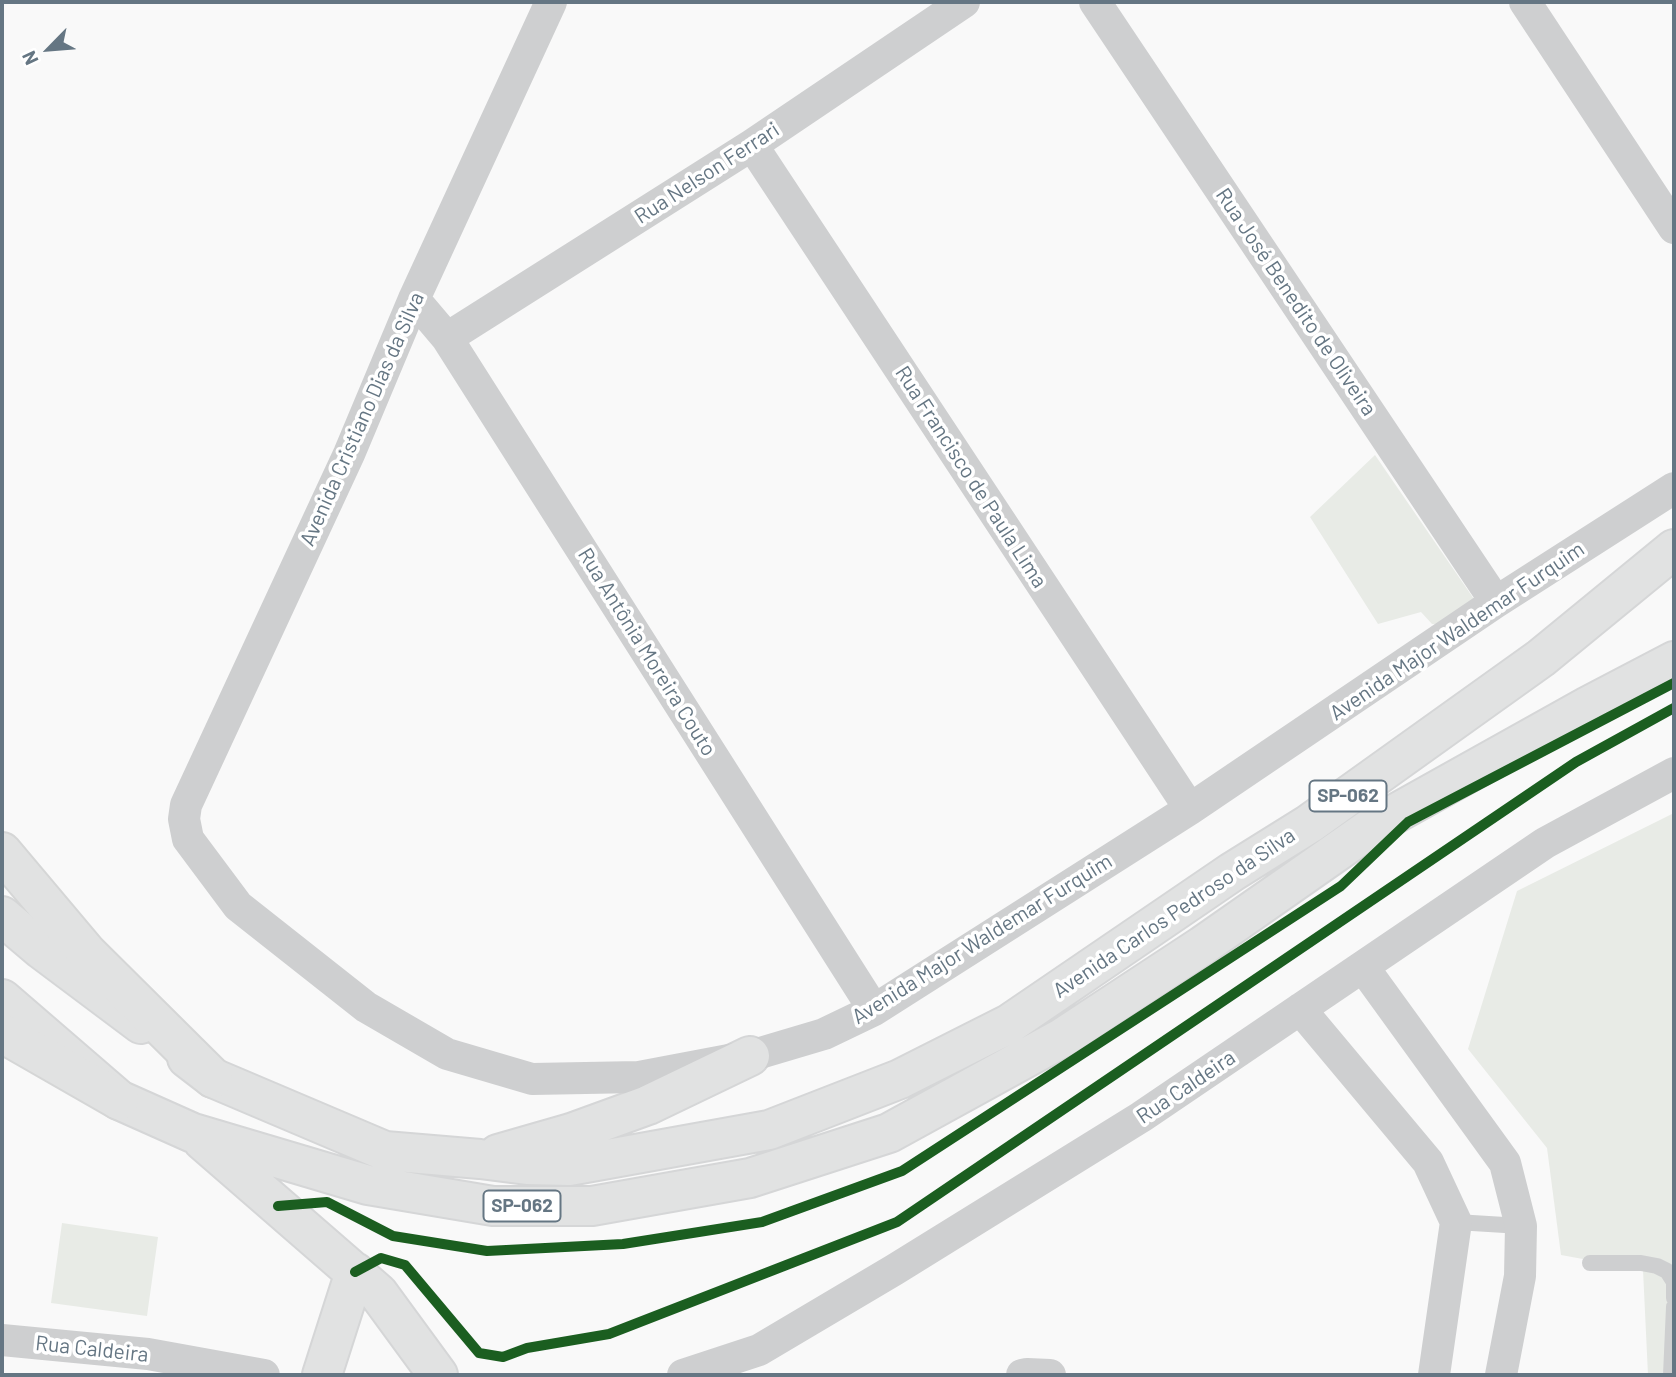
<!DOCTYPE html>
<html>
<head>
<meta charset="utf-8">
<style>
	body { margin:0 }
	#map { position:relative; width:1676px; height:1377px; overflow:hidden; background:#f9f9f9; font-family:Barlow,sans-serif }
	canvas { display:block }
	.frame { position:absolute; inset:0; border:4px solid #657683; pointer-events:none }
	.north { position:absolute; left:14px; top:14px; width:70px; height:70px; -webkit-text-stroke:5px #fff; paint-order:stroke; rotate:245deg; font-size:19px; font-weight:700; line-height:28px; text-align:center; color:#657683 }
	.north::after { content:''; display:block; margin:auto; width:24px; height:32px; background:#657683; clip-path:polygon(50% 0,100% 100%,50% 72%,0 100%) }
</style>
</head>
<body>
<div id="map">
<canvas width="1676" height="1377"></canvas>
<div class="frame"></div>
<div class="north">N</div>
</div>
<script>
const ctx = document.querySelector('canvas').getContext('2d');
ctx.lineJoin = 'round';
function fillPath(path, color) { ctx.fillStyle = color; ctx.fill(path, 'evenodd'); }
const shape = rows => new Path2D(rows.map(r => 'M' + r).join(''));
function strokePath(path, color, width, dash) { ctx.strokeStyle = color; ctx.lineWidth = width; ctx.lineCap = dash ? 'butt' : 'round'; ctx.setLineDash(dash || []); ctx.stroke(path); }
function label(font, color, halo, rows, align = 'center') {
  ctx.font = font + ' Barlow,sans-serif'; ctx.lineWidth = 7; ctx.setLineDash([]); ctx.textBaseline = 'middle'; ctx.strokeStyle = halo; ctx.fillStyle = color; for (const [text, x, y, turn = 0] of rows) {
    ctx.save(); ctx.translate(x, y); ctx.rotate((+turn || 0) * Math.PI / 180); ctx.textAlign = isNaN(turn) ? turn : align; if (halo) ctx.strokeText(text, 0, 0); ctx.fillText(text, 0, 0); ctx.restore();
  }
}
fillPath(shape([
	[1375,455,1476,602,1446,625,1432,624,1421,612,1378,624,1310,517],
	[1674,813,1674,1375,1648,1375,1643,1270,1561,1255,1547,1148,1468,1049,1517,891],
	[62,1223,158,1237,147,1316,51,1303]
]), '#e8ebe6');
const primary = shape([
	[2,916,41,949,141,1024],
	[2,999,119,1100,193,1133,368,1185,493,1206,592,1206,750,1178,889,1133,1062,1038,1202,946,1375,825,1588,706,1674,661],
	[187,1058,213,1078,385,1151,480,1159,527,1165,569,1166,769,1130,900,1079,1009,1024,1232,872,1309,824,1541,658,1674,549],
	[203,1141,378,1293,438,1375],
	[498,1154,571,1133,648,1105,750,1056],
	[322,1375,355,1272]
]);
const motorway = shape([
	[2,852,87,953,213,1078],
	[2,1033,119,1100]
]);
strokePath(primary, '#d5d6d7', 42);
strokePath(motorway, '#d5d6d6', 42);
strokePath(shape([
	[1456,1222,1521,1226],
	[1590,1263,1641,1263,1657,1266,1667,1271,1674,1282,1674,1298],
	[1671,1375,1674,1307]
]), '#cecfd0', 16);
strokePath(shape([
	[551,2,414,299,349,454,186,805,184,819,188,839,238,906,366,1007,447,1054,532,1079,639,1077,750,1056,824,1034,874,1010,1190,809,1496,602,1674,488],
	[1095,2,1496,602],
	[1525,2,1674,228],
	[752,145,1190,809],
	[414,299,447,338,874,1010],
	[447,338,752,145,964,2],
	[1363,967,1505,1163,1521,1226,1520,1276,1501,1375],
	[1300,1009,1428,1162,1456,1222,1434,1375],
	[2,1340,148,1354,264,1375],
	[683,1375,759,1350,894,1270,1141,1117,1545,843,1674,773],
	[1022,1375,1027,1374,1050,1375]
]), '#cecfd0', 32);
strokePath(primary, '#e1e2e2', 38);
strokePath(motorway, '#e1e2e2', 38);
strokePath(shape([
	[278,1206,327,1202,393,1236,487,1251,623,1244,762,1222,902,1171,1341,886,1408,822,1674,683],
	[355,1272,381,1258,405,1265,479,1353,503,1357,527,1348,609,1334,897,1222,1576,762,1674,708]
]), '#1b5e20', 10);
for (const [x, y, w] of [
	[1348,796,77],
	[522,1206,77]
]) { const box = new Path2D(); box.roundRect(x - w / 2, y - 15.5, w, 31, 5); ctx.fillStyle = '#fff'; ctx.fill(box); strokePath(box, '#657683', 2); }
label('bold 19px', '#657683', null, [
	["SP-062",1348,796],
	["SP-062",522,1206]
]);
label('21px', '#657683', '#fff', [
	["Rua Nelson Ferrari",707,173,-33],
	["Rua José Benedito de Oliveira",1296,302,56],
	["Avenida Cristiano Dias da Silva",362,419,-66],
	["Rua Francisco de Paula Lima",971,477,57],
	["Avenida Major Waldemar Furquim",1457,631,-34],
	["Rua Antônia Moreira Couto",647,652,58],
	["Avenida Carlos Pedroso da Silva",1174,913,-34],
	["Avenida Major Waldemar Furquim",982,939,-32],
	["Rua Caldeira",1186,1087,-34],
	["Rua Caldeira",92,1349,6]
]);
</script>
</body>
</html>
